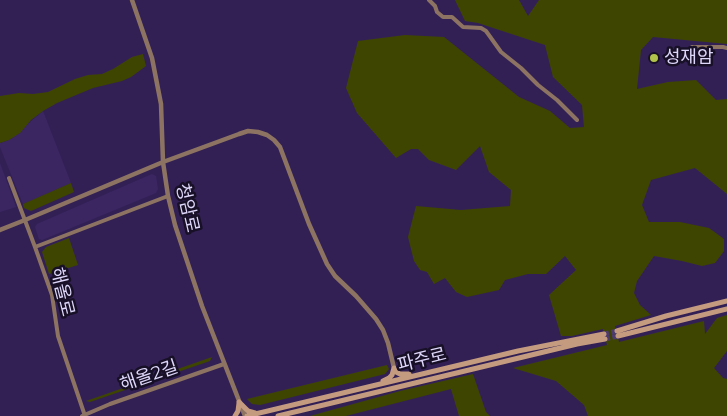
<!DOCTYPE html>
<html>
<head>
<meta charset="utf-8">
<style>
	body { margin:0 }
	canvas { display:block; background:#322055 }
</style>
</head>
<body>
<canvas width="727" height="416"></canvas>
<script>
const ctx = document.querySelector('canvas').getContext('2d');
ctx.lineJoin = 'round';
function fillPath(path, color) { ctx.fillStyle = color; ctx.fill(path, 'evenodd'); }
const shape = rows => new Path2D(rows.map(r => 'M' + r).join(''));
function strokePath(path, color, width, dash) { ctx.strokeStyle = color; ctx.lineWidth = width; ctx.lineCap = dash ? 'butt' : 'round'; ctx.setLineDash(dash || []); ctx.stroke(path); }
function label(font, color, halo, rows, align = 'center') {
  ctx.font = font + ' Montserrat,"Noto Sans KR",sans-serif'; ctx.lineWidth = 5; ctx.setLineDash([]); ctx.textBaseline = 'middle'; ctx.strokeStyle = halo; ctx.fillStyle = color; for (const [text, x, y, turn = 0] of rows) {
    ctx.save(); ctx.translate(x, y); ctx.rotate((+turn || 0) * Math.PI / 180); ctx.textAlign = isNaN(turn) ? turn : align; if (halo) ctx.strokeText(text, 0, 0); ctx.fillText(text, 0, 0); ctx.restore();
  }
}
fillPath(shape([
	[43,111,71,183,23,204,0,147,0,143,9,140],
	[0,163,16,207,0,212],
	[152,174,156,176,158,189,156,193,42,240,39,239,35,227,37,224]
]), '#3b2662');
fillPath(shape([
	[455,0,519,0,528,16,539,0,727,0,727,44,653,37,641,50,637,89,668,82,696,80,716,100,727,99,727,194,695,168,651,180,642,205,649,222,680,222,709,228,724,239,724,251,715,263,702,266,682,261,654,256,637,281,634,293,640,305,651,315,615,326,619,342,704,321,705,334,717,318,727,315,727,351,714,368,723,378,727,379,727,416,588,416,584,405,556,381,513,368,607,345,603,329,572,336,561,336,549,295,576,270,565,256,546,274,528,274,505,280,499,290,467,297,456,292,445,278,434,284,427,272,420,270,414,261,408,237,416,206,461,210,510,206,511,190,489,172,480,146,456,170,429,160,418,149,411,149,396,158,357,113,346,88,358,41,405,35,444,37,519,97,550,111,570,128,584,127,582,105,553,77,545,45,478,23,465,21],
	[143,54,146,66,131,77,122,81,93,88,57,103,43,111,31,120,20,133,9,140,0,143,0,96,19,93,33,94,48,92,75,79,88,75,102,74,113,69,132,57],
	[71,183,74,192,31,211,24,208,23,204],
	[69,238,78,265,49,274,42,252,46,247],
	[212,357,210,361,90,402,86,401],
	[387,365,389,369,385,374,260,405,252,404,247,399],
	[473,374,486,412,490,416,459,416,451,389,346,416,310,416,400,391]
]), '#3e4500');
strokePath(shape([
	[604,334,617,331],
	[605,339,618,336]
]), '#4c3b6e', 5, [5, 2.5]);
strokePath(shape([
	[429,0,435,6,437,12,443,17,452,17,463,27,481,28,486,31,501,52,521,68,538,85,557,100,577,120],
	[692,47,723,47,727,48],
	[9,178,35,247,52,295,58,336,85,416],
	[35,247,168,196],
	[82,416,110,404,224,364]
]), '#8d7462', 4);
strokePath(shape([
	[132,0,152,58,161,104,163,162,168,196,175,225,202,306,245,416],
	[0,230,25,220,163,162,239,134,248,131,258,132,267,135,274,140,280,147,309,224,327,264,335,276,356,296,376,319,383,330,388,343,394,368]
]), '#8d7462', 4.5);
strokePath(shape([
	[617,331,666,316,727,301],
	[618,336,727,309],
	[383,381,389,378,392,375,394,368,396,372,400,374,409,374],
	[239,402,248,411,255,413],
	[235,416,238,411,239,403],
	[247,416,518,351,604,334],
	[278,416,577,344,605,339]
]), '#c49b7f', 5);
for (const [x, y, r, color] of [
	[654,58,5,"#b2c34c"]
]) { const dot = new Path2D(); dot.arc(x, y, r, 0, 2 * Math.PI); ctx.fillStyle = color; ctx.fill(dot); strokePath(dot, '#171027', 2); }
label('18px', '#dfd7f9', '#171027', [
	["성재암",664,58]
], 'left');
label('18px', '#dfd7f9', '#171027', [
	["청암로",187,208,77],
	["해올로",62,292,76],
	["파주로",422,360,-14],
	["해올2길",149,376,-19]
]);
</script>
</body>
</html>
